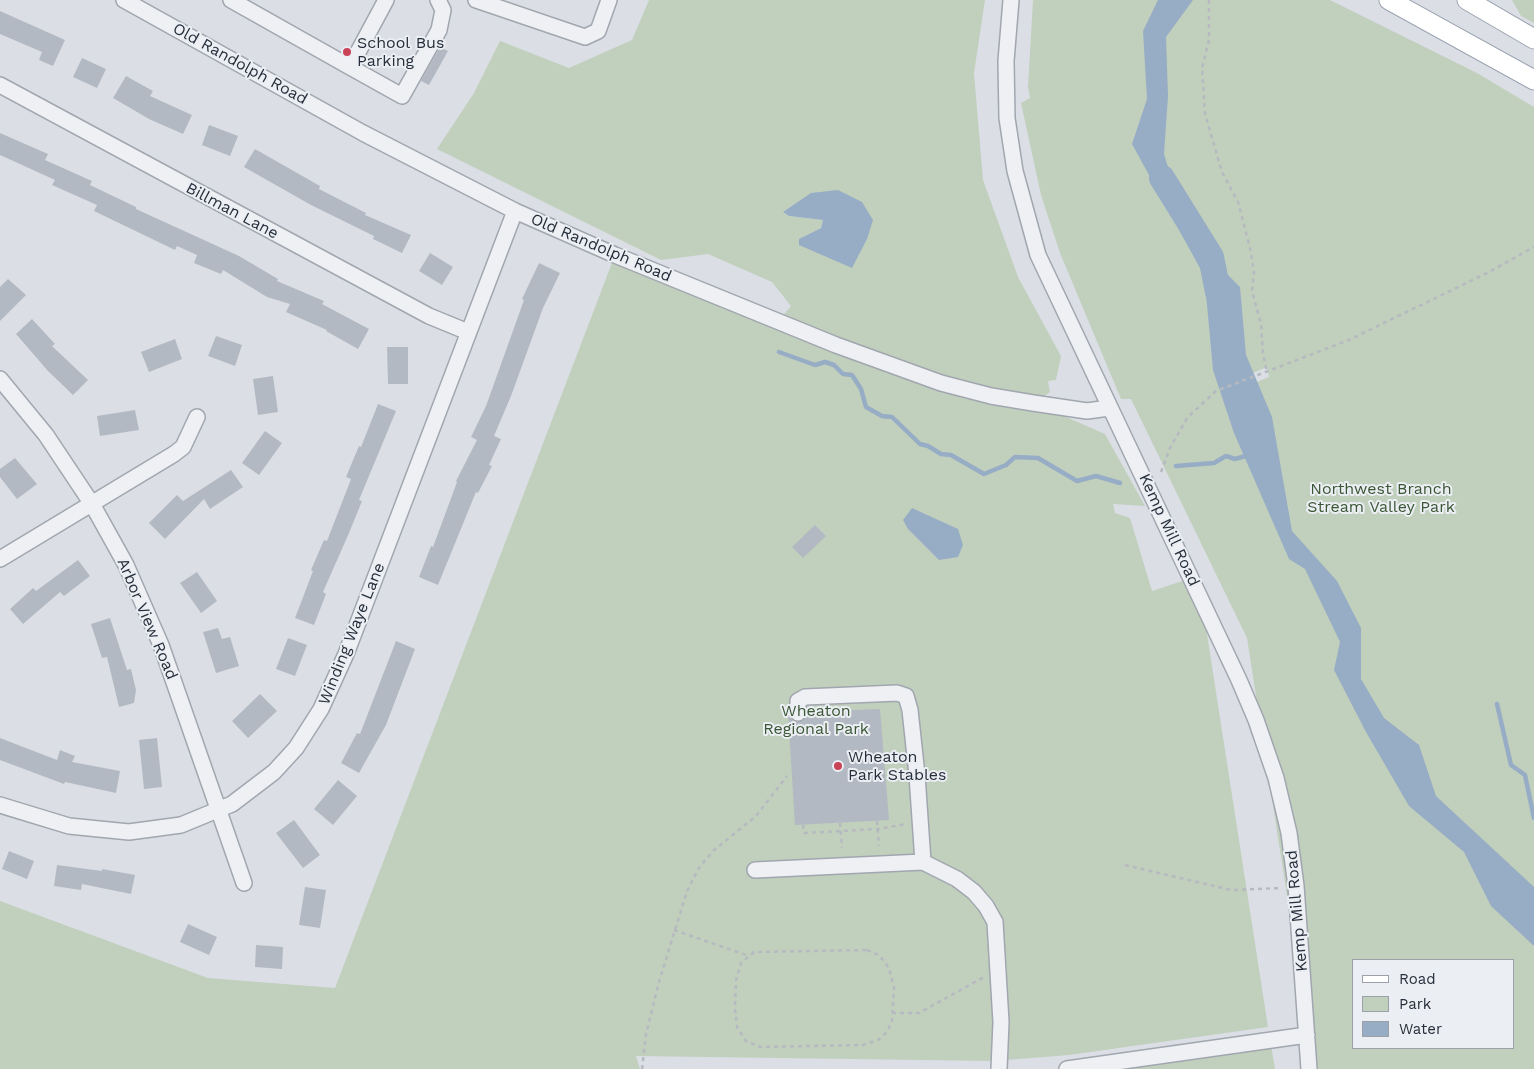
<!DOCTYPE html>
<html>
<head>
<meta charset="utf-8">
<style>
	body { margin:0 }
	#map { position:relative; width:1534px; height:1069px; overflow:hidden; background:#dbdfe5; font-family:"Work Sans",sans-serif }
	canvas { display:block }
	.legend { position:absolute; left:1352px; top:959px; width:162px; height:90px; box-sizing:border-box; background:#ebeef3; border:1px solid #9ca1a9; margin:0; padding:6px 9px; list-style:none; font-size:15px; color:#262e3b }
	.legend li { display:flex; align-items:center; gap:10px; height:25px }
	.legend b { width:25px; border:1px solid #9ca1a9 }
</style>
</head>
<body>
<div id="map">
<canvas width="1534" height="1069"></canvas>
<ul class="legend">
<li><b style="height:6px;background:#fff"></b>Road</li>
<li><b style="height:14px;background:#c1cfbd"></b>Park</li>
<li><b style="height:14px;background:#97adc5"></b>Water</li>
</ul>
</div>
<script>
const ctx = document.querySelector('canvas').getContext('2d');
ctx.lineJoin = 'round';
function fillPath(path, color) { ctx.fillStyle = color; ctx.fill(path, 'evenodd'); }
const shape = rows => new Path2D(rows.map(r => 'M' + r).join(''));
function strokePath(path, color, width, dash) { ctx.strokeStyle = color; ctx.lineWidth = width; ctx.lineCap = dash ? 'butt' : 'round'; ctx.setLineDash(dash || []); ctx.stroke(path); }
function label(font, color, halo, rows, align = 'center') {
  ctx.font = font + ' "Work Sans",sans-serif'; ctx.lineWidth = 4; ctx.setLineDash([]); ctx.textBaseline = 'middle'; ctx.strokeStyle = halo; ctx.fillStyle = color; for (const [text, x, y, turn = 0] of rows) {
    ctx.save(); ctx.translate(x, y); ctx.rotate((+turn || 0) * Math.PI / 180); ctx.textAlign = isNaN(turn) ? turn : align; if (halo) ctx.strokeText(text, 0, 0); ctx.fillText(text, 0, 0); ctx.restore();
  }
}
fillPath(shape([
	[649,0,985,0,974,73,983,180,1018,277,1061,356,1056,380,1048,381,1050,392,1034,403,1105,434,1145,506,1113,504,1115,513,1130,518,1152,591,1198,576,1268,1027,1069,1055,993,1061,636,1056,640,1069,0,1069,0,901,208,978,335,988,615,255,779,320,791,306,772,282,708,254,661,260,437,149,474,93,500,41,569,68,632,40],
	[783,212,846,217,799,239,821,228,823,220,789,216],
	[1033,0,1330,0,1477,73,1534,107,1534,1069,1314,1069,1247,638,1131,399,1121,399,1060,253,1041,195,1021,103,1030,98,1028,87],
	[1267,367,1269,377,1222,396,1222,386],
	[1353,960,1513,960,1513,1048,1353,1048],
	[1512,0,1534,0,1534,23,1521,16],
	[1270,1039,1275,1069,1056,1069,1070,1068]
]), '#c1cfbd');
fillPath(shape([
	[1158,0,1193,0,1166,37,1168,96,1164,154,1189,236,1240,287,1246,355,1272,417,1292,531,1337,581,1361,628,1361,679,1384,718,1419,745,1436,796,1534,887,1534,946,1491,906,1464,852,1409,806,1366,732,1334,670,1340,642,1305,569,1289,559,1234,433,1213,370,1206,294,1201,270,1132,144,1147,99,1143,31],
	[838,190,862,202,873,220,867,239,852,268,799,245,799,239,821,228,823,220,789,216,783,212,811,193],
	[912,508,958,529,963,545,958,557,939,560,908,529,903,520]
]), '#97adc5');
strokePath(shape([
	[779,352,815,365,825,362,834,365,843,374,852,375,861,389,866,407,882,416,892,417,920,444,928,446,941,454,951,455,984,474,1006,465,1015,457,1038,458,1077,481,1096,476,1120,483],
	[1176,466,1214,463,1226,456,1235,459,1249,455],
	[1497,704,1511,765,1525,775,1534,818]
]), '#97adc5', 4.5);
strokePath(shape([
	[1162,178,1211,257,1218,292]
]), '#97adc5', 26);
fillPath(shape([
	[0,11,65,40,53,66,39,60,42,52,0,34],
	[440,47,448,51,429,85,421,81],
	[82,58,106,69,97,88,73,77],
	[126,76,153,91,150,96,192,115,183,134,149,119,113,98],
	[209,125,238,136,230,156,202,145],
	[0,133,48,154,45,160,92,181,90,185,136,207,136,209,239,256,278,279,277,281,324,301,322,304,369,329,358,349,326,331,327,330,286,312,290,304,267,297,223,270,221,274,194,263,197,255,177,246,175,250,94,211,97,205,52,185,55,180,0,155],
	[255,149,320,186,319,189,366,213,365,215,411,235,402,253,373,239,374,236,311,205,244,167],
	[430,253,453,267,442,285,419,271],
	[539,263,560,273,543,308,511,396,494,436,501,439,489,465,492,466,478,493,476,492,438,585,419,577,431,546,433,547,457,482,456,481,477,440,471,437,486,406,524,300,522,299],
	[8,279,26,295,0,321,0,287],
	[32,319,55,344,52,346,88,380,73,395,48,371,16,334],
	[216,336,242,345,235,366,208,356],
	[175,339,182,359,149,372,141,352],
	[387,347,408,347,408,384,388,384],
	[273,376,278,412,258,415,253,379],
	[378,404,396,411,359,500,362,501,349,533,323,592,326,594,314,625,295,618,313,571,311,570,324,540,327,541,351,479,346,477,359,446,361,447],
	[135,410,139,430,100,436,97,416],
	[265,431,282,443,259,475,242,463],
	[15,458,37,484,17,499,0,477,0,469],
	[231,470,243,487,210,509,204,499,165,539,149,523,177,495,183,501],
	[815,525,826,536,803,558,792,547],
	[78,560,90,576,64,596,60,592,23,624,10,609,33,588,36,591],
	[197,572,217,601,201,613,180,583],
	[110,618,127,670,131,669,136,690,134,703,119,707,107,657,102,658,91,624],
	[218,628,222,639,230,637,239,666,216,673,203,632],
	[288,638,307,645,295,676,276,669],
	[396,641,415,649,386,725,359,773,341,763,357,733,360,734],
	[260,694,277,711,248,738,232,721],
	[880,709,889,820,795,825,788,713,793,721,798,722,806,718,807,712],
	[0,738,57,760,60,750,75,756,72,762,120,771,116,793,65,782,64,784,0,760],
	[157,738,162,787,144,789,139,740],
	[338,780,357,796,333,825,314,809],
	[294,820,320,855,303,868,276,833],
	[9,851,34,861,27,879,2,869],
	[57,865,102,871,102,869,135,875,131,894,82,884,81,890,54,886],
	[305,887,326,890,320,928,299,925],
	[188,924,217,937,209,955,180,942],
	[256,945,283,947,282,969,255,967]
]), '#b3b9c2');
const minor = shape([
	[124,0,363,133,515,211,615,255,836,345,941,383,991,396,1033,403,1087,411,1109,408],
	[231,0,350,67,386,0],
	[476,0,585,37,598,31,609,0],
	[1011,0,1006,61,1007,118,1015,171,1038,255,1239,680,1256,720,1276,778,1289,833,1296,886,1309,1069],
	[350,67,402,96,439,30,443,10,438,0],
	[0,85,429,316,468,332],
	[0,379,46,435,92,504,126,565,161,645,244,883],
	[0,559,174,454,183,447,197,417],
	[798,713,798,701,805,697,897,693,906,696,910,710,917,775,923,862],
	[0,805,69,826,129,832,181,825,232,804,274,772,296,748,321,709,346,654,515,211],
	[755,870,923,862,957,879,974,892,986,906,995,922,1001,1022,999,1069],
	[1067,1069,1307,1035]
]);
const major = shape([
	[1389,0,1534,80],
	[1467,0,1534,39]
]);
strokePath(minor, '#a1a6af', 18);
strokePath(major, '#9ba4b1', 21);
strokePath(shape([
	[1209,0,1209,40,1202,68,1205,114,1222,172,1238,202,1250,248,1254,272,1252,291,1261,324,1263,354,1267,372],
	[1161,472,1170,448,1187,418,1216,391,1349,340,1489,272,1534,247],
	[877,821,879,846],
	[840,823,842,848],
	[803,825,804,833,878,829,906,824],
	[1125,865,1231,890,1282,888],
	[674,930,749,956],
	[867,950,879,955,889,968,894,987,892,1021,887,1032,878,1040,863,1045,760,1047,746,1041,737,1027,735,1008,736,980,741,963,754,952,867,950],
	[892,1013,919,1013,984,977],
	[642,1069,646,1034,659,982,687,891,699,868,713,851,756,816,787,776]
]), '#b6bac0', 2.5, [4, 4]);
strokePath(minor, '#eef0f4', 15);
strokePath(major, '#fff', 19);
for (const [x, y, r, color] of [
	[347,52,5,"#c94256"],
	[838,766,5,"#c94256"]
]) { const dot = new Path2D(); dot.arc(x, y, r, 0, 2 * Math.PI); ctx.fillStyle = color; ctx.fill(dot); strokePath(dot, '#ebeef3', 2); }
label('16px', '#262e3b', '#ebeef3', [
	["School Bus",357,43],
	["Parking",357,61],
	["Wheaton",848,757],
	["Park Stables",848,775]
], 'left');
label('16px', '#262e3b', '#ebeef3', [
	["Old Randolph Road",240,64,29],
	["Billman Lane",232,211,28],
	["Old Randolph Road",601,248,23],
	["Kemp Mill Road",1169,530,65],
	["Arbor View Road",147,619,67],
	["Winding Waye Lane",352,634,-68],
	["Kemp Mill Road",1297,911,-95]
]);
label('16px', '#3a5634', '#ebeef3', [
	["Northwest Branch",1381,489],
	["Stream Valley Park",1381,507],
	["Wheaton",816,711],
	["Regional Park",816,729]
]);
</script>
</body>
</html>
